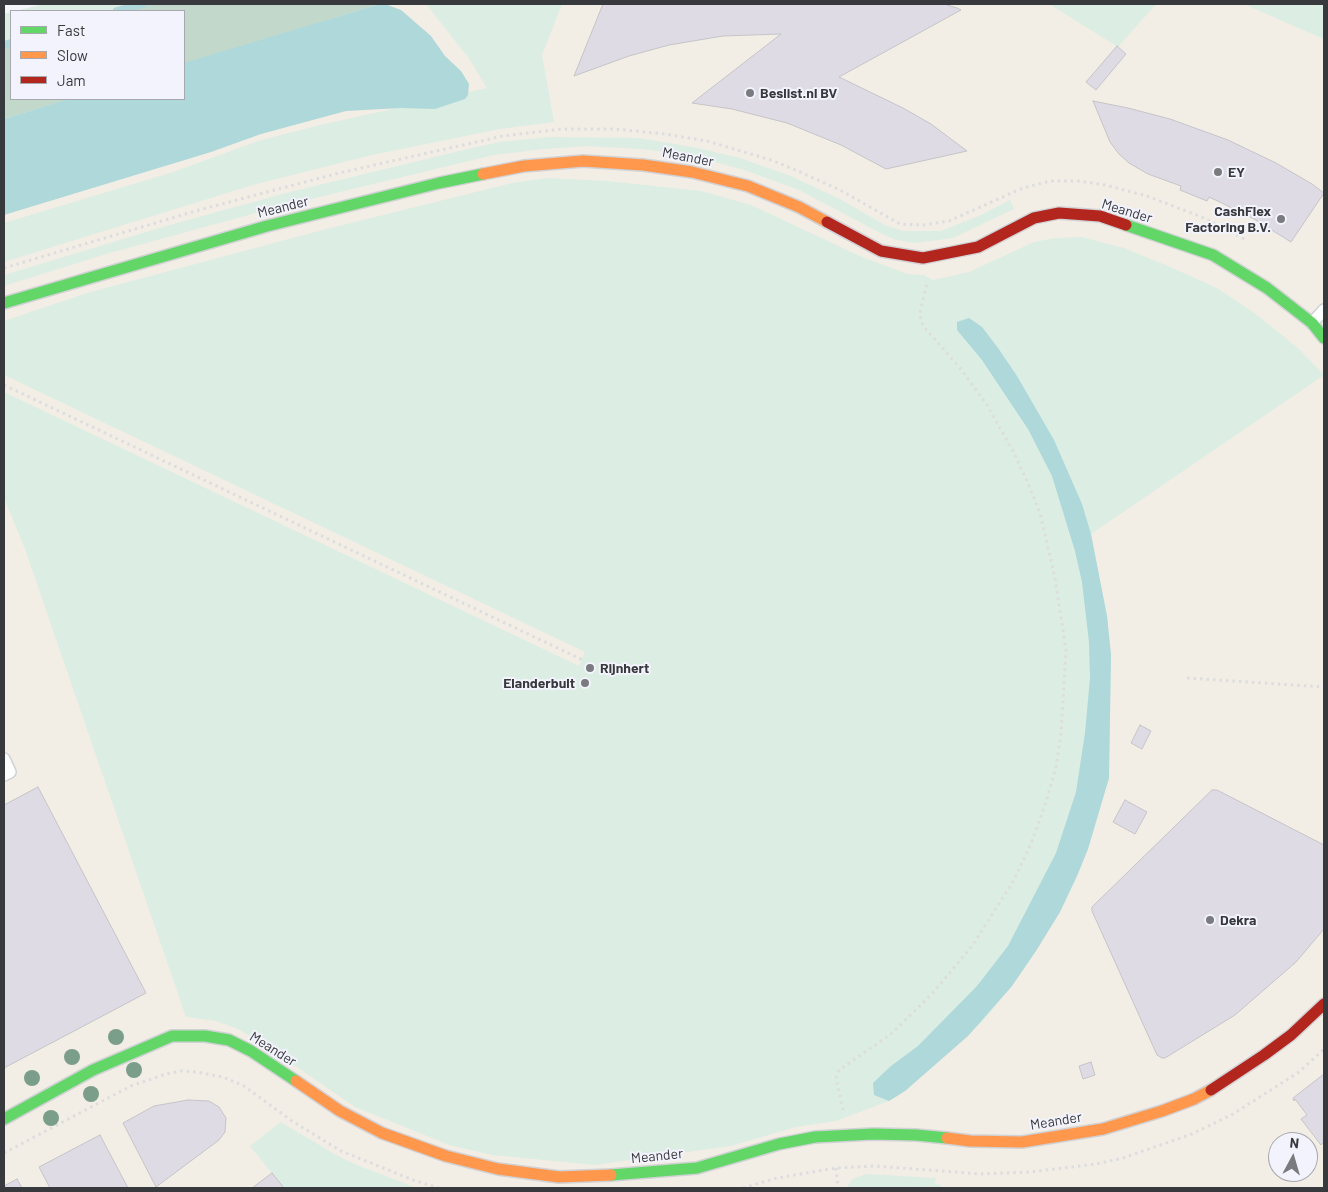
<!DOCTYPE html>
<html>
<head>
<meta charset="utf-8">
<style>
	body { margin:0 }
	#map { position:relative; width:1328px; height:1192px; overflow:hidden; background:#f4f5fa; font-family:Barlow,sans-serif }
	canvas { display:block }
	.frame { position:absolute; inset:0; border:5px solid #38393c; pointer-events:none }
	.legend { position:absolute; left:10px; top:10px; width:175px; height:90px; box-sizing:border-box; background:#f2f3fc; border:1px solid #a8a9af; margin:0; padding:6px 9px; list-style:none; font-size:15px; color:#38393c }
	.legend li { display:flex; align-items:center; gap:10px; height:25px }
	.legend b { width:25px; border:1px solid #a8a9af }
	.north { position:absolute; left:1268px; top:1132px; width:50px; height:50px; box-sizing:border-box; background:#f2f3fc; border:1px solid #a8a9af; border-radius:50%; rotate:6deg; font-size:14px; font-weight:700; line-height:20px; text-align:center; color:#38393c }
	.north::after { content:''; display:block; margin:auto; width:18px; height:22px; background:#7a7b7e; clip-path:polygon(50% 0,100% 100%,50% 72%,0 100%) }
</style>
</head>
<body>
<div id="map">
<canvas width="1328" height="1192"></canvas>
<div class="frame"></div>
<ul class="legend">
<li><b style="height:6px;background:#63d668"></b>Fast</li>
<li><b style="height:6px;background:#ff974d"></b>Slow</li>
<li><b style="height:6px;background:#b3261e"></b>Jam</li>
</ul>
<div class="north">N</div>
</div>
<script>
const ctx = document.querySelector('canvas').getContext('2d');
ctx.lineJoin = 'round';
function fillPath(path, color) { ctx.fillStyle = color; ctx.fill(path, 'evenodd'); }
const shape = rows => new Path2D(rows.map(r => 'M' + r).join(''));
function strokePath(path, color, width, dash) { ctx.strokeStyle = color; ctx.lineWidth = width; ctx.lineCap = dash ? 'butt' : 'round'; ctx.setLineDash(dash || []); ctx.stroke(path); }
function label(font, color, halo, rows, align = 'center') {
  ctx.font = font + ' Barlow,sans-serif'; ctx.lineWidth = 4; ctx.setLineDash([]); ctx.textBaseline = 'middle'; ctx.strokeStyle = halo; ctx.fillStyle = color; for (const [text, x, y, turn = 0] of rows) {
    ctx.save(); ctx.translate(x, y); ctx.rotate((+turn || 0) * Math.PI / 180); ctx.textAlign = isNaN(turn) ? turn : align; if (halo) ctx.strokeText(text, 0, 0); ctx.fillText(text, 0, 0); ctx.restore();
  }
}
fillPath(shape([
	[243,4,1324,4,1324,1188,4,1188,4,55,11,99,184,99],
	[1278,1142,1308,1142,1308,1172,1278,1172]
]), '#f3eee5');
fillPath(shape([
	[44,4,149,4,122,11,15,11],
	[426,4,562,4,542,55,554,122,500,129,372,155,253,185,4,262,4,223,173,172,258,141,316,126,487,88,468,57],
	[1049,4,1156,4,1118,47],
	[1244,4,1324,4,1324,39,1298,28],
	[11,12,11,42,4,44,4,14],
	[550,137,639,138,698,148,740,158,791,176,838,198,885,225,903,231,941,231,981,215,1010,200,1014,209,953,238,915,243,896,240,884,235,799,190,747,171,690,155,640,149,588,146,544,149,494,155,278,207,106,254,4,286,4,275,166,226,286,193,455,152,499,142],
	[547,178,607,181,701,191,751,205,862,257,908,274,924,275,933,280,969,272,1034,242,1055,238,1082,237,1124,248,1168,266,1217,288,1256,314,1299,349,1324,375,1091,534,1107,616,1111,655,1109,778,1088,849,1077,876,1060,912,1012,986,982,1022,905,1091,889,1101,836,1121,796,1127,731,1146,595,1165,492,1155,449,1145,355,1107,265,1045,238,1029,216,1021,186,1017,25,549,4,498,4,392,579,666,585,652,4,375,4,321,87,293,326,229,512,183],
	[281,1122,336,1155,357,1165,417,1188,284,1188,250,1146],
	[866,1174,936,1178,935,1184,941,1185,941,1188,847,1188,852,1179]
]), '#dcede3');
fillPath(shape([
	[149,4,380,4,184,64,184,11,122,11],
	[11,42,11,99,69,99,4,119,4,44]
]), '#c2d8ca');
fillPath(shape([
	[380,4,385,4,401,10,431,36,445,56,461,71,469,84,468,95,465,99,435,109,401,108,346,111,261,134,211,152,4,215,4,119,68,99,184,99,184,63],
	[969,318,982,327,998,348,1017,376,1054,440,1082,504,1091,534,1107,616,1111,655,1109,778,1088,849,1077,876,1060,912,1036,951,1012,986,968,1036,905,1091,889,1101,874,1095,873,1083,891,1066,918,1046,977,986,1008,946,1056,853,1076,792,1085,733,1090,678,1089,642,1082,582,1075,551,1052,476,1028,429,982,360,957,330,957,322]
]), '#aed8d9');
strokePath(shape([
	[117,11,142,4],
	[4,45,11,43]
]), '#aed8d9', 8);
const building = shape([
	[603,4,944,4,957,8,961,10,839,77,903,108,931,124,967,151,886,169,841,145,787,123,732,109,692,103,781,34,723,36,669,45,629,56,574,76,603,4],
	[1117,46,1126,54,1096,90,1086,82,1117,46],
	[1093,101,1128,108,1170,119,1228,140,1276,163,1312,184,1324,193,1291,242,1254,219,1224,204,1209,197,1207,201,1180,190,1181,186,1148,174,1129,163,1119,154,1110,142,1093,101],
	[1140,725,1151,731,1142,749,1131,743,1140,725],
	[38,787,146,993,4,1068,4,805,38,787],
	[1212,790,1217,790,1324,845,1324,929,1296,962,1235,1015,1165,1058,1162,1058,1157,1055,1092,911,1092,907,1212,790],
	[1125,800,1147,812,1135,834,1113,822,1125,800],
	[1091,1062,1095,1075,1083,1079,1079,1066,1091,1062],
	[1324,1074,1324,1142,1321,1145,1301,1119,1307,1115,1295,1099,1294,1101,1293,1098,1324,1074],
	[188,1100,209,1101,219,1107,226,1118,225,1132,219,1140,156,1187,123,1123,154,1106,188,1100],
	[100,1135,128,1188,50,1188,39,1167,100,1135],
	[272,1173,284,1188,252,1188,272,1173],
	[17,1179,22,1188,4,1188,4,1186,17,1179]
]);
fillPath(building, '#dedbe5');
strokePath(building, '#c5c5c8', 1);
const lane = shape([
	[1312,323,1324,310],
	[4,759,10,772,4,775]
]);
const fast = shape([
	[1126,225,1213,255,1267,288,1312,323,1324,338],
	[4,303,267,226,439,183,483,174],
	[4,1119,93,1070,172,1036,205,1036,229,1040,251,1051,296,1081],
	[611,1175,697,1168,779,1144,815,1137,873,1134,916,1135,947,1138]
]);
const slow = shape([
	[483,174,524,166,583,161,643,165,692,172,748,186,799,207,827,222],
	[296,1081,340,1111,382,1133,446,1156,498,1169,559,1177,611,1175],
	[947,1138,970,1141,1022,1142,1103,1129,1162,1111,1194,1099,1211,1090]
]);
const jam = shape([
	[827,222,881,251,923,258,978,247,1034,218,1059,213,1100,216,1126,225],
	[1211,1090,1264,1055,1291,1035,1324,1004]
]);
strokePath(lane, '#d1d2d6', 14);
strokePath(fast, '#d1d2d6', 14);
strokePath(slow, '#d1d2d6', 14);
strokePath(jam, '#d1d2d6', 14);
strokePath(shape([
	[1231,231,1247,241],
	[4,268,199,210,339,173,503,136,562,129,615,129,665,134,707,141,771,160,800,172,840,190,900,224,923,225,949,221,1023,188,1050,181,1079,181,1105,185,1147,196,1199,216,1223,227],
	[4,385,585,661],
	[1187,678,1324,687],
	[843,1110,836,1078,839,1070,891,1034,932,994,972,946,1014,880,1032,841,1046,802,1056,767,1061,733,1066,650,1055,578,1040,513,1028,483,1013,451,987,405,960,368,924,327,921,321,920,313,927,283],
	[4,1153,131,1086,166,1074,181,1071,197,1072,223,1077,244,1086,292,1121,341,1151,413,1180,439,1188],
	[836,1168,838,1188],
	[743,1188,777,1178,836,1168,875,1166,980,1174,1030,1172,1096,1164,1123,1158,1192,1134,1233,1114,1299,1072,1324,1049]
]), '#dddddf', 3, [2.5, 4]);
strokePath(lane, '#fdfefe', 11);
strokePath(fast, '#63d668', 11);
strokePath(slow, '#ff974d', 11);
strokePath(jam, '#b3261e', 11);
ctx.fillStyle = '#7a9e8a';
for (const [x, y] of [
	[116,1037],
	[72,1057],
	[134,1070],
	[32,1078],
	[91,1094],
	[51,1118]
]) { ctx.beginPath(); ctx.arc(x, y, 8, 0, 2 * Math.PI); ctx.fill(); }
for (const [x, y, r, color] of [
	[750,93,5,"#7a7b7e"],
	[1218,172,5,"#7a7b7e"],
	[1281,219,5,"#7a7b7e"],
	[590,668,5,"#7a7b7e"],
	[585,683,5,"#7a7b7e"],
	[1210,920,5,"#7a7b7e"]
]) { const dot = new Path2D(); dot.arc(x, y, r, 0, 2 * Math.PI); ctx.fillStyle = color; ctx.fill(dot); strokePath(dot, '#f2f3fc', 2); }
label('bold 14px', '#38393c', '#f2f3fc', [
	["Beslist.nl BV",760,93],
	["EY",1228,172],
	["CashFlex",1271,211,"right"],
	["Factoring B.V.",1271,227,"right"],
	["Rijnhert",600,668],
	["Elanderbult",575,683,"right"],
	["Dekra",1220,920]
], 'left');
label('14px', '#38393c', '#f2f3fc', [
	["Meander",688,157,11],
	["Meander",283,207,-14],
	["Meander",1127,211,17],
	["Meander",273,1049,32],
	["Meander",1056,1121,-9],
	["Meander",657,1156,-6]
]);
</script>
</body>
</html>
